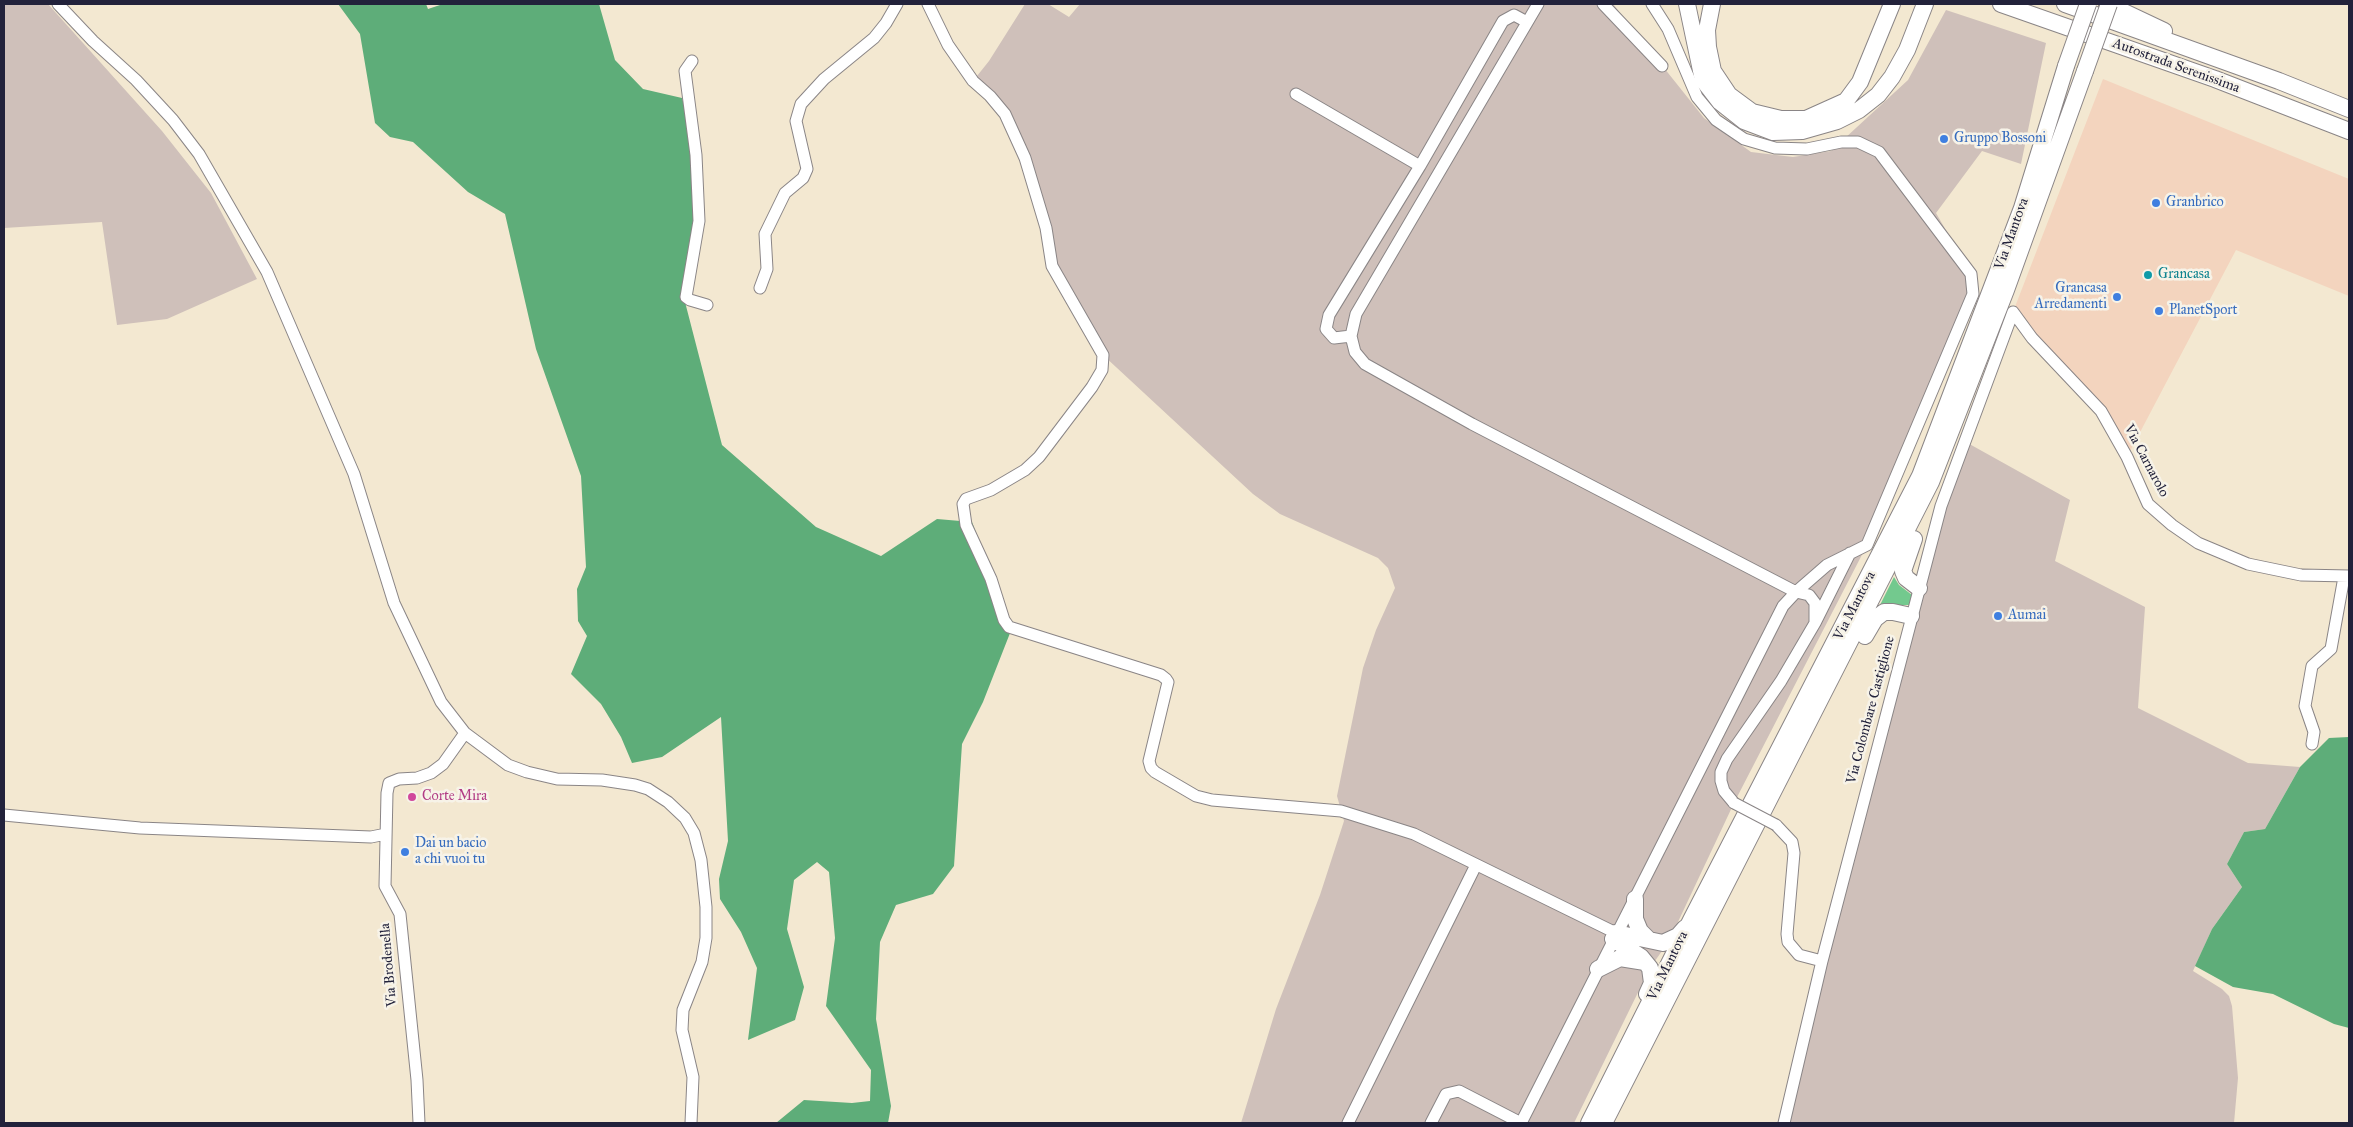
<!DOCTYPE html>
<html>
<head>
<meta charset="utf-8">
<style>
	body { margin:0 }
	#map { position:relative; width:2353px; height:1127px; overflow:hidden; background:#f3e8d1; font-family:"IM FELL Great Primer",serif }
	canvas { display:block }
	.frame { position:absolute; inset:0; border:5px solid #22223b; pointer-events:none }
</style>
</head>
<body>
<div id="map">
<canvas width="2353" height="1127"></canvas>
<div class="frame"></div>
</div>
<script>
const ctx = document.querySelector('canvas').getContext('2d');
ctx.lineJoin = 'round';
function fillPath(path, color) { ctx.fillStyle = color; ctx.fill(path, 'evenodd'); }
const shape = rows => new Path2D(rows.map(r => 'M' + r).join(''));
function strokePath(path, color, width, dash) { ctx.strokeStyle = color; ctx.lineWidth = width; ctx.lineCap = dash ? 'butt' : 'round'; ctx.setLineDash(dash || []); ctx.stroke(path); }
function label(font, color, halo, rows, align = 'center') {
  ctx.font = font + ' "IM FELL Great Primer",serif'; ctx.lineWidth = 5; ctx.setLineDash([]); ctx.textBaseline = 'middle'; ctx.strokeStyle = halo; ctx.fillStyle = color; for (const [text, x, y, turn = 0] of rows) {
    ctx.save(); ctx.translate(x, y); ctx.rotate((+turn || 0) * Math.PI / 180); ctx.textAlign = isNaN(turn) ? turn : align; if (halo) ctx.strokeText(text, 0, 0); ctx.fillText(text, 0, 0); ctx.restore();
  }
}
fillPath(shape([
	[2103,79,2349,179,2349,296,2236,250,2127,457,2101,411,2013,312]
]), '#f3d4be');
fillPath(shape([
	[4,4,48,4,162,131,211,193,257,279,167,319,117,325,102,222,4,228],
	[1025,4,1048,4,1069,17,1080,4,1613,4,1704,118,1751,152,1793,157,1831,151,1908,80,1946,10,2046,43,2021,164,1982,151,1936,213,1971,274,1973,294,1867,545,1734,803,1669,941,1650,968,1574,1123,1241,1123,1276,1009,1320,895,1344,821,1337,796,1363,668,1376,630,1395,588,1388,568,1378,558,1280,514,1253,494,1103,355,1052,266,1014,134,973,81,989,61],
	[1964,441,2070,500,2055,561,2145,607,2138,708,2248,763,2300,767,2265,829,2244,832,2227,864,2242,887,2212,929,2193,971,2222,989,2229,996,2232,1006,2238,1078,2234,1123,1784,1123]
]), '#cfc0ba');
fillPath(shape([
	[1894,577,1899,585,1912,595,1910,605,1880,605]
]), '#73c98e');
fillPath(shape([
	[338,4,426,4,428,9,443,4,599,4,615,60,643,89,682,98,691,129,699,215,685,302,722,445,816,527,881,556,937,519,972,522,1012,628,983,702,962,744,954,866,933,894,896,905,880,942,876,1019,891,1106,888,1123,776,1123,804,1100,852,1103,870,1101,871,1070,826,1006,835,938,829,872,817,862,794,880,787,929,804,987,795,1020,748,1040,757,968,741,932,720,899,719,879,728,841,721,717,662,757,632,763,621,737,601,704,571,674,587,636,578,621,577,589,586,567,581,476,536,349,505,214,468,192,413,142,390,137,375,123,360,34],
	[2349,737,2349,1028,2334,1024,2273,994,2233,987,2195,966,2212,929,2242,887,2227,864,2244,832,2265,829,2300,767,2329,738]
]), '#5ead79');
const minor = shape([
	[58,4,93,41,136,80,173,120,199,154,267,272,354,474,394,603,441,702,465,733,508,765,527,772,557,779,602,780,635,785,648,789,668,802,685,818,694,833,701,860,706,907,706,938,702,962,683,1010,682,1030,693,1077,691,1123],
	[928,4,948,45,973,81,990,96,1005,114,1025,158,1046,228,1052,266,1103,355,1102,370,1092,387,1039,457,1025,470,991,490,966,499,963,504,966,525,991,579,1004,620,1009,627,1161,675,1166,679,1168,682,1149,761,1151,768,1155,772,1196,796,1212,800,1341,811,1414,834,1616,933],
	[1538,4,1356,314,1351,336,1355,352,1365,364,1472,424,1796,592,1809,595,1815,603,1815,623],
	[1603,4,1662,66],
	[692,61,685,71,696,155,699,221,686,297,690,300,707,305],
	[1296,94,1420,166],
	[760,288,767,269,765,234,785,193,803,178,807,169,796,121,801,104,824,79,874,38,886,23,897,4],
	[2013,312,2032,338,2101,411,2127,457,2148,504,2172,525,2198,543,2248,564,2301,575,2349,576],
	[1351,336,1334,338,1326,329,1329,315,1420,166,1503,21,1514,15,1527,22],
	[2312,744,2314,732,2305,706,2312,666,2331,649,2344,577],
	[1734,803,1724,791,1721,781,1721,772,1727,759,1781,681,1815,623,1850,553],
	[4,815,140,828,371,837,386,834],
	[1776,825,1792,842,1794,853,1787,934,1788,942,1799,955,1822,961],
	[419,1123,417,1080,400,914,385,886,387,793,389,783,399,779,417,778,431,773,443,764,465,733],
	[1348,1123,1476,865],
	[1431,1123,1446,1094,1459,1091,1521,1123],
	[1521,1123,1783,606,1796,592,1827,565,1867,545,1973,294,1971,274,1879,152,1858,142,1841,142,1807,149,1775,148,1744,139,1716,120,1697,97,1668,29,1652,4],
	[1784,1123,1822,961,1941,506,2013,312]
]);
const highway = shape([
	[1687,4,1703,80,1720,102,1744,121,1773,132,1802,131,1837,121,1859,110,1878,95,1892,77,1907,50,1925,4],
	[1712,4,1707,30,1708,47,1713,71,1729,95,1752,112,1781,119,1806,119,1846,101,1860,82,1892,4],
	[2001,4,2215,79,2349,131],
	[2065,4,2279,81,2349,109],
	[2107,4,2164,31],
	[1914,539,1903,571,1906,578,1919,588],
	[1865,636,1875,619,1884,612,1893,612,1911,616],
	[1635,899,1635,919,1640,931,1648,939],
	[1616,933,1663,943,1678,936,1685,928],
	[1613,939,1641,957,1650,968,1652,983,1647,994],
	[1598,969,1620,958,1645,962],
	[1589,1123,1691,920,1920,476,2022,208,2066,66],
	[1604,1123,1931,482,2006,290,2085,71]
]);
strokePath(minor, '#8a8586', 13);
strokePath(highway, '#8a8586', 18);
strokePath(minor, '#fff', 11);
strokePath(highway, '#fff', 16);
const minorBridge = shape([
	[1734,803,1776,825]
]);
const highwayBridge = shape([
	[2066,66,2088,4],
	[2085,71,2109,4]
]);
strokePath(minorBridge, '#8a8586', 13, []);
strokePath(highwayBridge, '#8a8586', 18, []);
strokePath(minorBridge, '#fff', 11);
strokePath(highwayBridge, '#fff', 16);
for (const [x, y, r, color] of [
	[1944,139,5,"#3f7fe0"],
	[2156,203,5,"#3f7fe0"],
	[2148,275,5,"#0f9aa8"],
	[2117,297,5,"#3f7fe0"],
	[2159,311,5,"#3f7fe0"],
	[1998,616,5,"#3f7fe0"],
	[412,797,5,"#d1479c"],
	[405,852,5,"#3f7fe0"]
]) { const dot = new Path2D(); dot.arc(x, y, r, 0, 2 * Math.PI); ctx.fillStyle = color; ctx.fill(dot); strokePath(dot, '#f7f3e8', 2); }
label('14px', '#22223b', '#f7f3e8', [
	["Autostrada Serenissima",2176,66,20],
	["Via Mantova",2012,234,-70],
	["Via Carnarolo",2146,461,62],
	["Via Mantova",1855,606,-63],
	["Via Colombare Castiglione",1871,710,-75],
	["Via Brodenella",389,965,-95],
	["Via Mantova",1668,966,-64]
]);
label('14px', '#366cbe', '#f7f3e8', [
	["Gruppo Bossoni",1954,139],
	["Granbrico",2166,203],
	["Grancasa",2107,289,"right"],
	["Arredamenti",2107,305,"right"],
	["PlanetSport",2169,311],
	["Aumai",2008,616],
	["Dai un bacio",415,844],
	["a chi vuoi tu",415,860]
], 'left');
label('14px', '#0d838f', '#f7f3e8', [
	["Grancasa",2158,275]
], 'left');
label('14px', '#b23c85', '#f7f3e8', [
	["Corte Mira",422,797]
], 'left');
</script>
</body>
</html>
